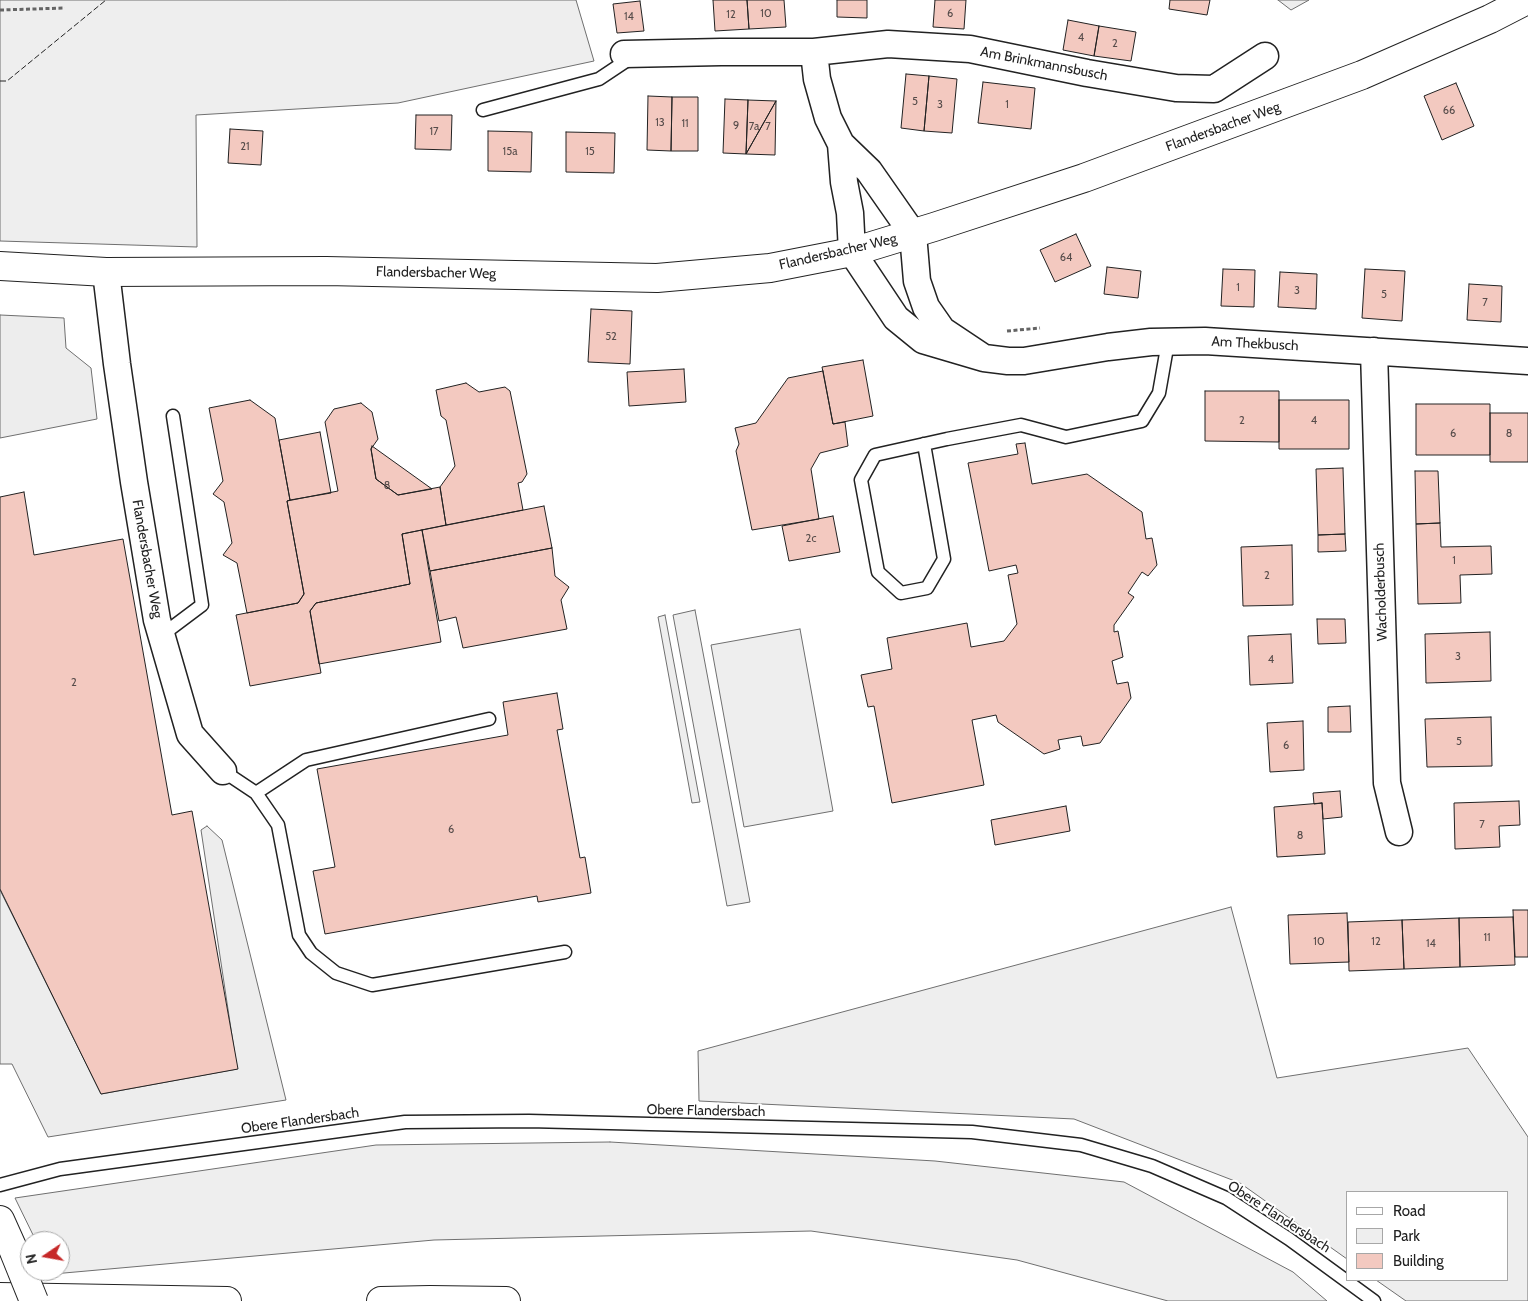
<!DOCTYPE html>
<html>
<head>
<meta charset="utf-8">
<style>
	body { margin:0 }
	#map { position:relative; width:1528px; height:1301px; overflow:hidden; background:#fff; font-family:Cabin,sans-serif }
	canvas { display:block }
	.legend { position:absolute; left:1346px; top:1191px; width:162px; height:90px; box-sizing:border-box; background:#fff; border:1px solid #a7a7a7; margin:0; padding:6px 9px; list-style:none; font-size:15px; color:#222 }
	.legend li { display:flex; align-items:center; gap:10px; height:25px }
	.legend b { width:25px; border:1px solid #a7a7a7 }
	.north { position:absolute; left:20px; top:1231px; width:50px; height:50px; box-sizing:border-box; background:#fff; border:1px solid #a7a7a7; border-radius:50%; rotate:258deg; font-size:14px; font-weight:700; line-height:20px; text-align:center; color:#222 }
	.north::after { content:''; display:block; margin:auto; width:18px; height:22px; background:#c62828; clip-path:polygon(50% 0,100% 100%,50% 72%,0 100%) }
</style>
</head>
<body>
<div id="map">
<canvas width="1528" height="1301"></canvas>
<ul class="legend">
<li><b style="height:6px;background:#fff"></b>Road</li>
<li><b style="height:14px;background:#eee"></b>Park</li>
<li><b style="height:14px;background:#f3c9c0"></b>Building</li>
</ul>
<div class="north">N</div>
</div>
<script>
const ctx = document.querySelector('canvas').getContext('2d');
ctx.lineJoin = 'round';
function fillPath(path, color) { ctx.fillStyle = color; ctx.fill(path, 'evenodd'); }
const shape = rows => new Path2D(rows.map(r => 'M' + r).join(''));
function strokePath(path, color, width, dash) { ctx.strokeStyle = color; ctx.lineWidth = width; ctx.lineCap = dash ? 'butt' : 'round'; ctx.setLineDash(dash || []); ctx.stroke(path); }
function label(font, color, halo, rows, align = 'center') {
  ctx.font = font + ' Cabin,sans-serif'; ctx.lineWidth = 4; ctx.setLineDash([]); ctx.textBaseline = 'middle'; ctx.strokeStyle = halo; ctx.fillStyle = color; for (const [text, x, y, turn = 0] of rows) {
    ctx.save(); ctx.translate(x, y); ctx.rotate((+turn || 0) * Math.PI / 180); ctx.textAlign = isNaN(turn) ? turn : align; if (halo) ctx.strokeText(text, 0, 0); ctx.fillText(text, 0, 0); ctx.restore();
  }
}
const green = shape([
	[0,0,576,0,594,61,398,103,196,115,197,247,0,241,0,0],
	[1278,0,1309,0,1291,10,1278,0],
	[695,610,750,902,727,906,673,615,695,610],
	[665,615,700,802,692,803,658,617,665,615],
	[800,629,833,811,744,827,711,645,800,629],
	[1231,907,1277,1078,1468,1048,1528,1137,1528,1301,1406,1301,1376,1280,1507,1280,1507,1192,1347,1192,1347,1259,1240,1183,1074,1119,699,1101,698,1051,1231,907],
	[610,1142,935,1161,1124,1182,1293,1272,1327,1301,1168,1301,1017,1260,811,1231,434,1240,53,1274,51,1271,60,1271,60,1241,36,1241,15,1198,376,1145,610,1142]
]);
fillPath(green, '#eee');
strokePath(green, '#6f6f6f', 1);
const parking = shape([
	[0,315,64,318,66,348,91,368,97,419,0,438,0,315],
	[207,826,222,840,286,1100,48,1137,12,1064,0,1064,0,890,101,1094,237,1069,201,830,207,826]
]);
fillPath(parking, '#ededed');
strokePath(parking, '#6f6f6f', 1);
const building = shape([
	[713,0,747,0,749,29,715,31,713,0],
	[747,0,784,0,786,27,749,29,747,0],
	[837,0,867,0,867,18,837,17,837,0],
	[935,0,966,0,964,29,933,27,935,0],
	[1170,0,1210,0,1207,15,1169,9,1170,0],
	[640,1,644,31,617,33,613,4,640,1],
	[1068,20,1099,26,1094,56,1063,50,1068,20],
	[1099,26,1136,32,1131,61,1094,56,1099,26],
	[906,74,929,76,924,131,901,128,906,74],
	[929,76,957,79,952,133,924,131,929,76],
	[983,82,1035,88,1031,129,978,123,983,82],
	[1456,83,1474,126,1442,140,1424,96,1456,83],
	[648,96,672,97,671,151,647,150,648,96],
	[672,97,698,97,698,151,671,151,672,97],
	[725,99,748,100,746,154,723,153,725,99],
	[748,100,776,101,746,154,748,100],
	[776,101,775,155,746,154,776,101],
	[416,115,452,115,451,150,415,149,416,115],
	[230,129,263,131,261,165,228,163,230,129],
	[488,131,532,132,531,172,488,171,488,131],
	[566,132,615,133,614,173,566,172,566,132],
	[1076,234,1091,266,1055,282,1040,250,1076,234],
	[1107,267,1141,271,1138,298,1104,294,1107,267],
	[1223,269,1255,270,1254,307,1221,306,1223,269],
	[1365,269,1405,271,1402,321,1362,318,1365,269],
	[1280,272,1317,274,1316,309,1278,307,1280,272],
	[1469,284,1502,286,1501,322,1467,320,1469,284],
	[591,309,632,311,630,364,588,362,591,309],
	[863,360,873,416,833,424,822,367,863,360],
	[684,369,686,402,629,406,627,372,684,369],
	[823,371,833,424,845,422,848,446,820,453,811,469,819,519,752,530,736,451,739,444,735,428,756,423,788,378,823,371],
	[466,383,479,392,505,387,510,391,527,474,522,482,518,483,523,510,446,525,440,487,455,466,446,420,441,416,436,390,466,383],
	[1205,391,1279,391,1279,442,1205,441,1205,391],
	[250,400,275,418,290,500,287,501,304,594,298,603,247,613,237,563,223,555,232,543,224,502,213,494,223,481,209,408,250,400],
	[1279,400,1349,400,1349,449,1279,449,1279,400],
	[361,403,372,412,378,439,371,449,376,479,398,495,440,487,446,525,402,534,410,584,316,603,310,611,321,673,250,686,236,615,298,603,304,594,287,501,338,491,325,422,334,409,361,403],
	[1416,404,1490,404,1490,455,1416,455,1416,404],
	[1490,413,1528,413,1528,462,1490,462,1490,413],
	[320,432,331,493,290,500,279,440,320,432],
	[1025,443,1032,484,1087,474,1142,512,1146,539,1152,538,1157,565,1148,576,1142,572,1128,593,1134,597,1114,625,1114,632,1118,631,1123,657,1112,661,1117,684,1128,682,1131,698,1100,743,1083,746,1081,736,1058,740,1060,749,1044,754,998,722,996,715,972,720,984,785,892,803,874,706,868,707,861,675,892,669,887,638,967,623,971,647,1004,641,1017,624,1008,575,1018,573,1016,565,989,571,968,463,1018,454,1016,444,1025,443],
	[372,446,432,489,398,495,376,479,371,449,372,446],
	[1343,468,1345,534,1318,535,1316,469,1343,468],
	[1415,471,1438,471,1440,523,1416,524,1415,471],
	[24,492,34,555,123,539,172,815,192,811,238,1069,101,1094,0,889,0,497,24,492],
	[544,506,552,548,430,571,422,530,544,506],
	[833,516,840,552,789,561,782,526,833,516],
	[1440,523,1441,547,1491,546,1492,574,1460,575,1461,603,1418,604,1416,524,1440,523],
	[422,530,441,642,319,664,310,611,316,603,410,584,402,534,422,530],
	[1345,534,1346,551,1318,552,1318,535,1345,534],
	[1292,545,1293,605,1243,606,1241,547,1292,545],
	[552,548,555,576,569,587,561,600,567,629,463,648,456,617,439,621,430,571,552,548],
	[1317,619,1345,619,1346,643,1318,644,1317,619],
	[1490,632,1491,681,1426,683,1425,634,1490,632],
	[1291,634,1293,683,1250,685,1248,636,1291,634],
	[557,693,563,729,557,730,580,858,585,857,591,893,538,902,537,896,325,934,313,871,335,867,317,769,508,735,503,702,557,693],
	[1350,706,1351,732,1328,732,1328,707,1350,706],
	[1491,717,1492,766,1427,767,1425,719,1491,717],
	[1303,721,1304,770,1270,772,1267,723,1303,721],
	[1340,791,1342,817,1323,819,1322,803,1314,804,1313,793,1340,791],
	[1519,801,1520,825,1499,826,1500,847,1455,849,1454,803,1519,801],
	[1322,803,1325,854,1277,857,1274,807,1322,803],
	[1066,806,1070,831,995,845,991,820,1066,806],
	[1513,910,1528,910,1528,957,1515,957,1513,910],
	[1347,913,1349,962,1290,964,1288,915,1347,913],
	[1513,917,1515,965,1460,967,1459,918,1513,917],
	[1459,918,1460,967,1404,969,1402,920,1459,918],
	[1402,920,1404,969,1349,971,1348,922,1402,920]
]);
fillPath(building, '#f3c9c0');
strokePath(building, '#222', 1);
const service = shape([
	[483,110,599,79,632,57],
	[924,444,944,559,927,588,901,593,878,572,861,480,875,455,947,439,1021,425,1066,437,1142,421,1159,393,1168,342],
	[162,635,202,605,173,416],
	[223,771,256,793,278,825,299,935,311,953,336,973,372,985,565,952],
	[256,793,306,760,489,719],
	[0,1185,60,1169,405,1122,529,1121,972,1132,1081,1145,1152,1166,1226,1198,1289,1239,1374,1301]
]);
const minor = shape([
	[814,52,817,79,828,118,841,144],
	[624,54,721,52,814,52,888,44,970,49,1087,73,1176,88,1214,89,1265,56],
	[106,272,117,364,134,482,157,620,190,734,223,771],
	[1374,351,1387,783,1399,832],
	[984,358,942,330,926,307,917,281,913,234,869,171,841,144,844,182,850,213,852,252,896,318,923,340,984,358,1008,361,1024,361,1108,347,1151,342,1205,341,1528,361]
]);
const secondary = shape([
	[0,266,106,272,326,271,657,278,770,268,852,252,934,227,1084,178,1362,75,1490,19,1527,0],
	[0,1220,13,1249]
]);
const motorway = shape([
	[0,1297,227,1301],
	[381,1301,430,1300,506,1301]
]);
strokePath(service, '#222', 15);
strokePath(minor, '#222', 29);
strokePath(secondary, '#222', 30);
strokePath(motorway, '#222', 30);
strokePath(shape([
	[0,10,65,8],
	[1007,331,1040,328]
]), '#646464', 3, [4, 2.5]);
strokePath(service, '#fff', 12);
strokePath(minor, '#fff', 26);
strokePath(secondary, '#fff', 28);
strokePath(motorway, '#fff', 28);
const secondaryBridge = shape([
	[13,1249,34,1301]
]);
strokePath(secondaryBridge, '#222', 30, []);
strokePath(secondaryBridge, '#fff', 28);
strokePath(shape([
	[0,81,7,81,106,0]
]), '#222', 1, [6, 2.5]);
label('11px', '#564c4a', null, [
	["10",766,14],
	["6",950,14],
	["12",731,15],
	["14",629,17],
	["4",1081,38],
	["2",1115,44],
	["5",915,102],
	["3",940,105],
	["1",1007,105],
	["66",1449,111],
	["13",660,123],
	["11",685,124],
	["9",736,126],
	["7a",754,127],
	["7",768,127],
	["17",434,132],
	["21",245,147],
	["15a",510,152],
	["15",590,152],
	["64",1066,258],
	["1",1238,288],
	["3",1297,291],
	["5",1384,295],
	["7",1485,303],
	["52",611,337],
	["2",1242,421],
	["4",1314,421],
	["6",1453,434],
	["8",1509,434],
	["8",387,486],
	["2c",811,539],
	["1",1454,561],
	["2",1267,576],
	["3",1458,657],
	["4",1271,660],
	["2",74,683],
	["5",1459,742],
	["6",1286,746],
	["7",1482,825],
	["6",451,830],
	["8",1300,836],
	["11",1487,938],
	["10",1319,942],
	["12",1376,942],
	["14",1431,944]
]);
label('14px', '#222', '#fff', [
	["Am Brinkmannsbusch",1044,64,11],
	["Flandersbacher Weg",1223,127,-20],
	["Flandersbacher Weg",838,252,-13],
	["Flandersbacher Weg",436,273,1],
	["Am Thekbusch",1255,344,3],
	["Flandersbacher Weg",147,559,80],
	["Wacholderbusch",1381,592,-92],
	["Obere Flandersbach",706,1111,1],
	["Obere Flandersbach",300,1121,-8],
	["Obere Flandersbach",1279,1217,33]
]);
</script>
</body>
</html>
